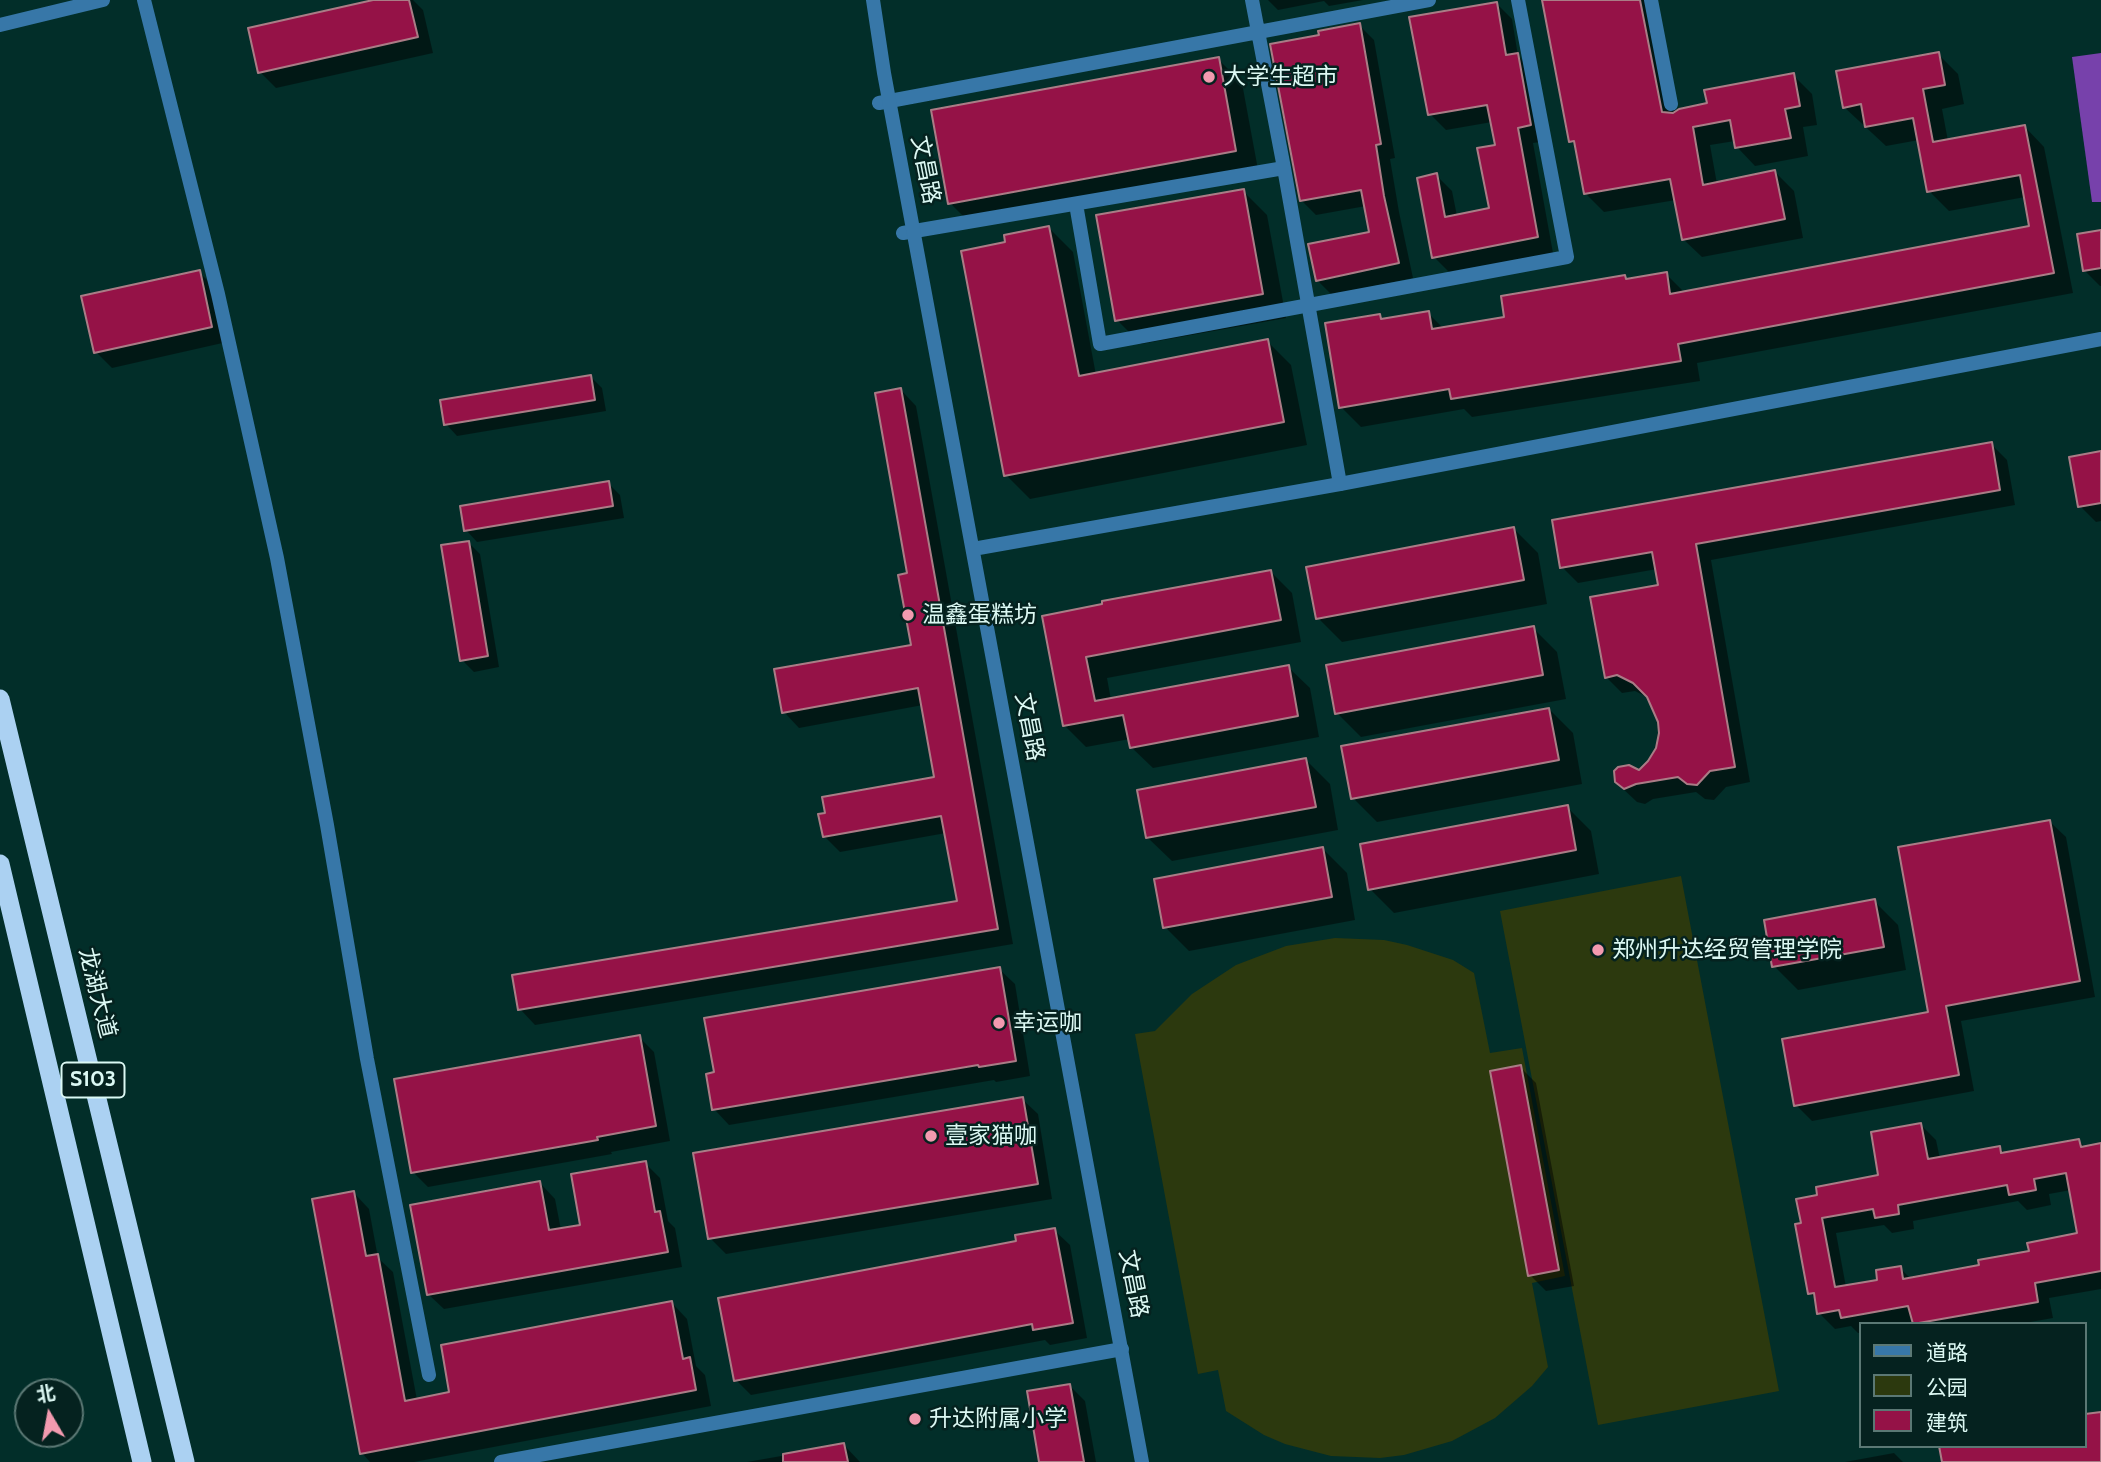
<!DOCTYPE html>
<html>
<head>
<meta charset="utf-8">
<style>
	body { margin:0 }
	#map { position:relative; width:2101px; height:1462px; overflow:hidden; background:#022e29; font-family:Cabin,"Noto Sans SC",sans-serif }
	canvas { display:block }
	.legend { position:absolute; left:1859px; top:1322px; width:228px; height:126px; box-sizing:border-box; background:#05221f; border:2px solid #5b7874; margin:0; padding:9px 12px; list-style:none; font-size:21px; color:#dcf8f3 }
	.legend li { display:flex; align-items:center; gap:14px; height:35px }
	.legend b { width:35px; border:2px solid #5b7874 }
	.north { position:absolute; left:14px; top:1378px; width:70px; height:70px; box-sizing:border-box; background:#05221f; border:2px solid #5b7874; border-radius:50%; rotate:350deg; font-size:19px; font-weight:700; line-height:28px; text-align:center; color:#dcf8f3 }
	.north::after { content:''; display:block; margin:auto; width:24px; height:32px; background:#f29aaf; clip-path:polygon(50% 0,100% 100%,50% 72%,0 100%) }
</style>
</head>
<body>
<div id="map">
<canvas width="2101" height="1462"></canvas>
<ul class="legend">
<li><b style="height:9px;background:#3777a8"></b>道路</li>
<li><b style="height:19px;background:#2c390e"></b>公园</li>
<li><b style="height:19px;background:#951247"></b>建筑</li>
</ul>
<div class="north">北</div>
</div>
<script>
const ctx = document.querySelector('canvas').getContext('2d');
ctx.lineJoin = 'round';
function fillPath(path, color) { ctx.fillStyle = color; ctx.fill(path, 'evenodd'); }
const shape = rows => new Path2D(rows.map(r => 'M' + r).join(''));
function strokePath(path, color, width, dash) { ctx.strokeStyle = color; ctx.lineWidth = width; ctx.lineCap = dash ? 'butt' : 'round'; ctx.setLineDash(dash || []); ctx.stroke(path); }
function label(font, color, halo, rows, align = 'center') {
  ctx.font = font + ' Cabin,"Noto Sans SC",sans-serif'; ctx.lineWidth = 5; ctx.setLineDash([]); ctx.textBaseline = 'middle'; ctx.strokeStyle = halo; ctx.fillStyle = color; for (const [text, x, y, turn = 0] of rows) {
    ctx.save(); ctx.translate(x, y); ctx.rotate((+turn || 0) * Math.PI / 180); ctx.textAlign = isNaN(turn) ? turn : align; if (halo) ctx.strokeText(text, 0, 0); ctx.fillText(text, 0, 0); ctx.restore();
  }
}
fillPath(shape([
	[1681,876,1779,1391,1598,1425,1500,911],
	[1335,938,1384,940,1407,945,1453,960,1474,973,1490,1053,1522,1048,1565,1276,1532,1283,1548,1367,1532,1386,1495,1418,1452,1441,1404,1455,1380,1458,1331,1456,1285,1444,1264,1435,1226,1411,1218,1370,1198,1374,1135,1034,1155,1031,1192,994,1236,965,1286,946]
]), '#2c390e');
fillPath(shape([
	[2101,53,2101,202,2092,202,2072,57]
]), '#7741ab');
fillPath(shape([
	[381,0,413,0,423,10,433,53,276,88,260,72],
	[1268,0,1363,0,1329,6,1324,1,1278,10],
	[1544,0,1654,0,1676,113,1709,105,1793,75,1812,94,1817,125,1803,127,1808,156,1755,166,1737,147,1735,141,1710,145,1717,184,1775,172,1794,191,1803,238,1702,257,1683,239,1676,200,1604,212,1585,193,1577,147,1571,141],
	[1496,3,1512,19,1518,56,1533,71,1546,141,1533,143,1553,253,1450,273,1434,257,1436,175,1452,191,1457,216,1491,210,1497,146,1492,122,1446,130,1430,114],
	[1359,25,1374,40,1395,158,1390,159,1399,212,1413,278,1332,295,1317,280,1372,233,1366,206,1316,215,1301,200],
	[1938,54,1958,74,1964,104,1942,109,1948,141,2025,127,2044,147,2073,293,1697,363,1700,381,1472,417,1464,409,1361,427,1341,407,1380,316,1385,321,1428,313,1444,329,1506,318,1625,277,1628,280,1666,274,1685,293,2031,228,2025,197,1949,211,1929,191,1919,140,1886,146,1844,107],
	[1218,59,1242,83,1259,175,974,227,950,203],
	[1243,191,1267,215,1286,318,1141,344,1117,320],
	[1049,228,1073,252,1096,375,1267,341,1291,365,1307,445,1030,499,1006,475],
	[2101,232,2101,286,2100,286,2084,270],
	[199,272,215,288,227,342,112,368,96,352],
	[591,377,602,388,606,411,457,436,446,424],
	[901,390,916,406,1013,944,535,1025,520,1009,514,976,959,902,946,833,840,852,824,836,827,814,936,778,923,705,799,728,784,712,913,646],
	[1991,444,2007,460,2015,505,1711,560,1750,782,1726,787,1714,800,1705,799,1696,792,1653,799,1645,804,1637,802,1620,786,1650,763,1657,749,1660,733,1659,722,1649,698,1635,691,1622,693,1606,677,1660,586,1657,569,1578,583,1562,567],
	[2101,453,2101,521,2096,522,2080,506],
	[608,483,620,495,624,518,477,542,466,530],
	[1514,529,1538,553,1547,604,1342,642,1318,618],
	[468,542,480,554,499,667,474,672,462,660],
	[1271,572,1292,593,1301,642,1107,678,1111,700,1288,667,1310,688,1319,737,1153,768,1131,747,1130,739,1086,747,1064,725,1044,617],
	[1533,628,1557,652,1566,699,1361,737,1337,713],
	[1549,709,1573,733,1582,784,1377,822,1353,798],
	[1306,760,1330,784,1338,830,1172,861,1148,838],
	[1567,807,1591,831,1599,874,1394,913,1370,889],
	[2049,821,2066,837,2095,997,1961,1021,1974,1091,1812,1121,1796,1105,1930,1014],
	[1323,849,1347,873,1355,920,1189,951,1165,927],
	[1874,901,1898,925,1906,970,1798,990,1774,966],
	[999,969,1015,984,1030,1076,996,1082,994,1080,729,1125,714,1109],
	[639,1037,654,1052,670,1141,611,1152,612,1154,428,1187,413,1172],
	[1520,1067,1536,1083,1574,1286,1546,1291,1530,1275],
	[1022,1099,1038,1114,1052,1199,726,1254,710,1238],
	[1921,1125,1936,1140,1940,1159,2000,1148,2006,1154,2079,1141,2086,1148,2101,1145,2101,1289,2049,1298,2053,1318,2019,1324,1861,1324,1861,1333,1858,1333,1851,1326,1835,1329,1819,1313,1817,1300,1810,1293,1803,1224,1820,1196,1880,1177],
	[2071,1190,2079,1235,2031,1252,1981,1266,1911,1279,1900,1268,1879,1281,1846,1287,1836,1233,1884,1225,1892,1233,1914,1229,1913,1221,2018,1201,2027,1210,2051,1205,2049,1194],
	[645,1163,660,1178,668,1221,675,1228,682,1267,444,1309,428,1294,540,1183,555,1199,561,1230,582,1226],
	[354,1193,369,1209,378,1258,393,1272,417,1400,452,1393,672,1303,687,1319,696,1366,705,1375,711,1406,414,1462,370,1462,362,1453],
	[1054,1230,1070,1245,1087,1338,1050,1345,1045,1340,751,1395,736,1380,1018,1243],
	[1070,1386,1085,1401,1096,1462,1041,1462],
	[844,1445,860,1462,747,1462],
	[1894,1453,1903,1462,1845,1462]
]), '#0007');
const building = shape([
	[373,0,409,0,418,37,258,73,248,28,373,0],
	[1542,0,1640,0,1662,112,1673,113,1679,109,1707,103,1704,90,1794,73,1800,106,1785,109,1791,138,1735,148,1730,120,1693,127,1703,185,1775,170,1785,219,1682,240,1670,179,1584,194,1574,141,1569,142,1542,0],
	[1497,2,1506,55,1518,53,1531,125,1518,128,1538,237,1432,258,1417,178,1437,173,1445,217,1489,208,1477,148,1495,145,1487,105,1428,115,1409,17,1497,2],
	[1360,23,1381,144,1376,145,1384,196,1399,263,1316,281,1308,244,1369,232,1361,190,1300,201,1270,44,1319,35,1318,31,1360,23],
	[1939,52,1945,85,1923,89,1933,142,2025,125,2054,273,1678,344,1681,361,1451,399,1449,389,1339,408,1325,323,1380,314,1381,319,1429,311,1432,329,1504,317,1501,296,1625,275,1626,279,1667,272,1670,294,2029,226,2020,175,1927,192,1913,118,1865,127,1861,104,1843,108,1836,71,1939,52],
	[1219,57,1236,151,948,204,931,110,1219,57],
	[1244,189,1263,294,1115,321,1096,215,1244,189],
	[1049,226,1079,376,1268,339,1284,422,1004,476,961,251,1005,242,1004,235,1049,226],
	[2101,230,2101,268,2083,271,2077,234,2101,230],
	[200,270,212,327,94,353,81,296,200,270],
	[591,375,595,400,444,425,440,400,591,375],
	[901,388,998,929,518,1010,512,975,957,901,941,816,823,837,818,814,825,813,822,797,934,777,918,688,782,713,774,669,911,645,898,575,907,573,875,393,901,388],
	[1992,442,2000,490,1696,544,1735,767,1710,771,1697,785,1687,784,1678,777,1636,784,1624,789,1615,782,1614,771,1618,767,1629,765,1639,770,1648,761,1656,748,1659,733,1658,722,1647,697,1633,683,1617,675,1605,678,1590,597,1658,585,1652,552,1560,568,1552,520,1992,442],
	[2101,451,2101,503,2078,507,2069,457,2101,451],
	[609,481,613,506,464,531,460,506,609,481],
	[1514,527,1524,580,1316,619,1306,567,1514,527],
	[469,541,488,656,460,661,441,545,469,541],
	[1271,570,1281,620,1086,657,1095,701,1289,665,1298,716,1130,748,1123,715,1063,726,1042,616,1102,604,1102,601,1271,570],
	[1534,626,1543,675,1335,714,1326,665,1534,626],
	[1549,708,1559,760,1351,799,1341,746,1549,708],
	[1306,758,1316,807,1146,838,1137,790,1306,758],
	[1568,805,1576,850,1368,890,1360,844,1568,805],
	[2050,820,2080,981,1946,1006,1959,1075,1794,1106,1782,1039,1928,1012,1898,847,2050,820],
	[1323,847,1332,897,1163,928,1154,879,1323,847],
	[1875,899,1884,947,1772,967,1764,920,1875,899],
	[1000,967,1016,1061,979,1067,978,1065,712,1110,706,1074,714,1072,704,1018,1000,967],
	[640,1035,656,1126,597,1137,598,1140,411,1173,394,1079,640,1035],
	[1521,1065,1559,1270,1528,1276,1490,1071,1521,1065],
	[1023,1097,1038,1184,708,1239,693,1153,1023,1097],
	[1921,1123,1928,1159,2000,1146,2001,1153,2079,1139,2081,1147,2101,1143,2101,1271,2035,1283,2038,1302,1913,1324,1908,1306,1841,1318,1839,1310,1817,1314,1814,1293,1808,1294,1795,1224,1801,1223,1796,1199,1817,1195,1816,1187,1878,1175,1871,1132,1921,1123],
	[2066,1173,2077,1233,2027,1243,2029,1251,1978,1260,1979,1265,1903,1279,1901,1266,1876,1270,1877,1280,1835,1287,1822,1218,1873,1209,1875,1218,1899,1214,1898,1205,2007,1185,2009,1195,2036,1190,2034,1179,2066,1173],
	[646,1161,655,1212,660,1211,668,1252,427,1295,410,1205,540,1181,549,1230,580,1225,571,1174,646,1161],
	[354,1191,366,1256,378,1254,405,1401,449,1392,441,1345,672,1301,683,1359,690,1357,696,1390,360,1454,312,1199,354,1191],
	[1055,1228,1073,1323,1033,1330,1032,1324,734,1381,718,1298,1016,1241,1015,1235,1055,1228],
	[1070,1384,1084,1462,1039,1462,1027,1391,1070,1384],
	[2101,1412,2101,1462,1942,1462,1939,1446,2085,1446,2085,1414,2101,1412],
	[844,1443,848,1462,783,1462,783,1454,844,1443]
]);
fillPath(building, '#951247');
strokePath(building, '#aa7c86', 2);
strokePath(shape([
	[144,0,218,294,277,558,327,825,367,1059,429,1375],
	[1252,0,1284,168,1340,484],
	[1651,0,1671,104],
	[879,103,1429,0],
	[1076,204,1100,344,1567,257,1518,0],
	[903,233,1284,168],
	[501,1462,1122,1349]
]), '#3777a8', 14);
strokePath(shape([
	[873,0,884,73,1142,1462],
	[0,25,103,0],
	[973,549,1340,484,2101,339]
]), '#3777a8', 14);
strokePath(shape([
	[0,699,185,1462],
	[0,864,142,1462]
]), '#abd1f2', 19);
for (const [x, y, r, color] of [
	[1209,77,7,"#f29aaf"],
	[908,615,7,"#f29aaf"],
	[1598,950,7,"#f29aaf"],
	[999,1023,7,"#f29aaf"],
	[931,1136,7,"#f29aaf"],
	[915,1419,7,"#f29aaf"]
]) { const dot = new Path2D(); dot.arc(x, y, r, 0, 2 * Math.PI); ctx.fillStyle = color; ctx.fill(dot); strokePath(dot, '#05221f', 2.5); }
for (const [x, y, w] of [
	[93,1080,63]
]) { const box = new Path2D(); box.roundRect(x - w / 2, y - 17.5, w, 35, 5); ctx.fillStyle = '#05221f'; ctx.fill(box); strokePath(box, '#dcf8f3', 2); }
label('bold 21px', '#dcf8f3', null, [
	["S103",93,1080]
]);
label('23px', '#dcf8f3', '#05221f', [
	["大学生超市",1223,77],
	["温鑫蛋糕坊",922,615],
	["郑州升达经贸管理学院",1612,950],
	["幸运咖",1013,1023],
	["壹家猫咖",945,1136],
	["升达附属小学",929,1419]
], 'left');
label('23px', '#dcf8f3', '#05221f', [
	["文昌路",925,170,79],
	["文昌路",1029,727,79],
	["龙湖大道",97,993,76],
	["文昌路",1133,1284,79]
]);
</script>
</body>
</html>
